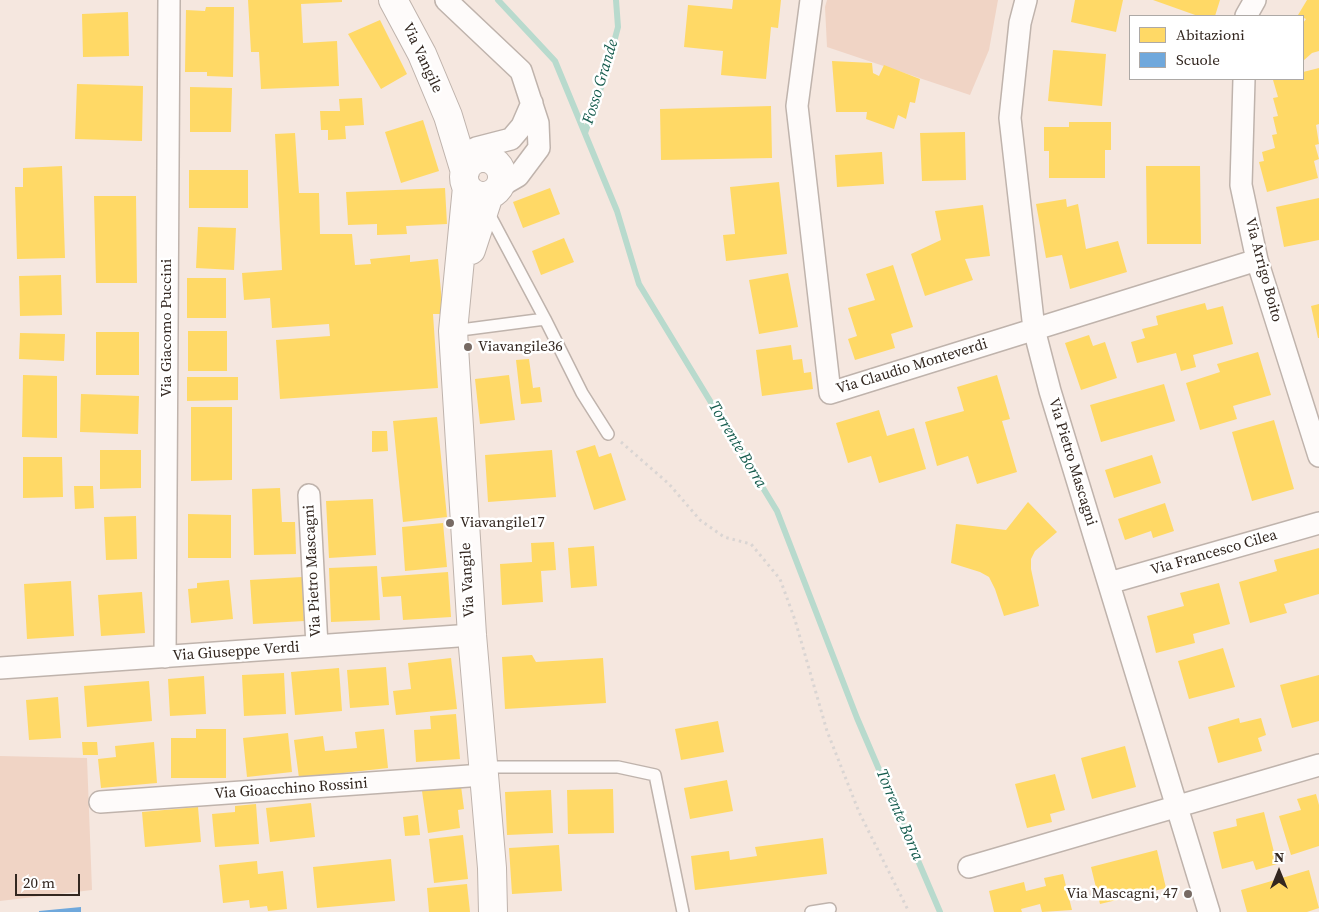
<!DOCTYPE html>
<html>
<head>
<meta charset="utf-8">
<style>
	body { margin:0 }
	#map { position:relative; width:1319px; height:912px; overflow:hidden; background:#f5e7df; font-family:"Source Serif 4",serif }
	canvas { display:block }
	.legend { position:absolute; left:1129px; top:15px; width:175px; height:65px; box-sizing:border-box; background:#fff; border:1px solid #ada9a6; margin:0; padding:6px 9px; list-style:none; font-size:15px; color:#332720 }
	.legend li { display:flex; align-items:center; gap:10px; height:25px }
	.legend b { width:25px; border:1px solid #ada9a6 }
	.north { position:absolute; left:1254px; top:847px; width:50px; height:50px; -webkit-text-stroke:4px #fff; paint-order:stroke; rotate:0deg; font-size:14px; font-weight:700; line-height:20px; text-align:center; color:#332720 }
	.north::after { content:''; display:block; margin:auto; width:18px; height:22px; background:#332720; clip-path:polygon(50% 0,100% 100%,50% 72%,0 100%) }
	.scale { position:absolute; left:15px; top:874px; width:65px; height:22px; box-sizing:border-box; border:2px solid #332720; border-top:0; padding-left:6px; font-size:15px; line-height:18px; white-space:nowrap; color:#332720; -webkit-text-stroke:4px #fff; paint-order:stroke }
</style>
</head>
<body>
<div id="map">
<canvas width="1319" height="912"></canvas>
<ul class="legend">
<li><b style="height:14px;background:#ffd966"></b>Abitazioni</li>
<li><b style="height:14px;background:#6fa8dc"></b>Scuole</li>
</ul>
<div class="north">N</div>
<div class="scale">20 m</div>
</div>
<script>
const ctx = document.querySelector('canvas').getContext('2d');
ctx.lineJoin = 'round';
function fillPath(path, color) { ctx.fillStyle = color; ctx.fill(path, 'evenodd'); }
const shape = rows => new Path2D(rows.map(r => 'M' + r).join(''));
function strokePath(path, color, width, dash) { ctx.strokeStyle = color; ctx.lineWidth = width; ctx.lineCap = dash ? 'butt' : 'round'; ctx.setLineDash(dash || []); ctx.stroke(path); }
function label(font, color, halo, rows, align = 'center') {
  ctx.font = font + ' "Source Serif 4",serif'; ctx.lineWidth = 5; ctx.setLineDash([]); ctx.textBaseline = 'middle'; ctx.strokeStyle = halo; ctx.fillStyle = color; for (const [text, x, y, turn = 0] of rows) {
    ctx.save(); ctx.translate(x, y); ctx.rotate((+turn || 0) * Math.PI / 180); ctx.textAlign = isNaN(turn) ? turn : align; if (halo) ctx.strokeText(text, 0, 0); ctx.fillText(text, 0, 0); ctx.restore();
  }
}
fillPath(shape([
	[827,0,998,0,989,50,970,95,827,47,825,7],
	[0,756,87,758,92,890,0,901]
]), '#f0d4c5');
fillPath(shape([
	[248,0,342,0,342,2,301,4,303,43,337,41,339,86,261,89,259,52,251,52],
	[733,0,781,0,778,28,771,27,766,79,721,75,723,51,684,47,688,5,732,9],
	[1075,0,1123,0,1116,32,1071,22],
	[1153,0,1220,0,1215,16,1198,16],
	[1307,0,1319,0,1319,51,1312,53,1303,61,1303,23,1306,19,1298,15],
	[206,7,234,7,233,77,207,76,207,72,185,72,186,10,205,11],
	[128,12,129,56,83,57,82,14],
	[380,20,407,74,381,89,348,34],
	[1053,50,1106,54,1102,106,1048,101],
	[832,61,872,63,873,73,879,76,884,65,920,79,915,103,910,102,906,119,898,115,894,129,866,119,867,112,836,112],
	[1319,68,1319,124,1316,125,1319,144,1315,145,1319,159,1314,161,1318,178,1267,192,1259,162,1264,161,1262,152,1275,148,1272,135,1277,134,1273,117,1278,116,1273,98,1278,97,1273,80,1303,79,1303,72],
	[77,84,143,86,142,141,75,139],
	[190,87,232,88,231,132,190,132],
	[362,98,364,125,345,126,346,139,328,140,328,130,321,130,320,111,340,111,339,99],
	[771,106,772,158,661,160,660,109],
	[423,120,439,171,401,183,385,132],
	[1069,122,1111,122,1111,150,1105,150,1105,178,1049,178,1049,151,1044,151,1044,127,1069,127],
	[965,132,966,180,922,181,920,133],
	[295,133,299,193,319,193,320,234,352,234,355,265,371,264,370,259,410,255,410,262,438,259,443,314,433,314,438,388,280,399,276,340,330,336,329,324,272,328,270,298,244,300,242,273,282,270,275,134],
	[882,152,884,184,837,187,835,155],
	[62,166,65,258,17,259,15,187,23,187,23,168],
	[1146,166,1200,166,1201,244,1147,244],
	[189,170,248,170,248,208,189,208],
	[779,182,787,254,726,261,723,235,735,234,730,187],
	[445,188,447,224,406,226,407,234,377,235,377,224,348,225,346,192],
	[550,188,560,214,523,228,513,202],
	[94,196,136,196,137,283,96,283],
	[1319,198,1319,240,1284,247,1276,207],
	[1066,199,1067,207,1078,204,1086,249,1118,241,1127,272,1070,289,1062,255,1046,258,1036,204],
	[983,205,990,256,965,259,973,280,925,296,911,254,941,240,935,211],
	[198,227,236,228,234,270,196,268],
	[564,238,574,262,541,275,532,251],
	[893,265,913,327,891,334,895,348,855,360,848,339,857,336,848,308,875,300,866,274],
	[788,273,798,327,759,334,749,280],
	[61,275,62,315,20,316,19,276],
	[187,278,226,278,226,318,187,318],
	[1205,303,1207,310,1223,306,1233,344,1193,355,1196,367,1181,371,1176,353,1137,363,1131,342,1145,338,1142,329,1158,325,1156,316],
	[1319,304,1319,338,1318,338,1311,306],
	[188,331,227,331,227,371,188,371],
	[96,332,139,332,139,375,96,375],
	[20,333,65,334,64,361,19,359],
	[1089,335,1093,346,1105,342,1117,378,1081,390,1065,343],
	[791,345,793,360,802,359,804,373,811,372,813,389,762,396,756,350],
	[1258,352,1271,395,1233,406,1237,419,1200,430,1186,383,1220,372,1217,364],
	[529,359,533,388,540,387,542,402,521,404,516,360],
	[23,375,57,376,57,438,22,437],
	[509,375,515,420,480,424,475,379],
	[997,375,1010,419,1002,421,1017,472,977,484,968,456,937,466,925,422,964,411,957,387],
	[187,377,238,377,238,400,187,401],
	[1164,384,1175,421,1101,442,1090,405],
	[81,394,139,396,138,434,80,432],
	[191,407,232,407,232,480,191,481],
	[879,410,887,436,914,428,926,469,879,483,871,456,848,463,836,423],
	[437,417,447,517,403,522,393,421],
	[1274,420,1294,489,1252,501,1232,432],
	[372,431,387,431,388,451,372,452],
	[595,445,599,457,611,453,626,500,594,510,576,451],
	[100,450,141,450,141,488,100,489],
	[552,450,556,497,488,502,485,455],
	[1152,455,1161,483,1114,498,1105,470],
	[23,457,62,457,63,497,23,498],
	[74,486,93,486,94,508,75,509],
	[280,488,282,522,295,522,296,554,254,555,252,489],
	[373,499,376,555,329,558,326,501],
	[1028,502,1057,532,1035,551,1031,559,1031,569,1039,606,1004,616,995,589,989,577,980,572,951,563,956,524,1006,530],
	[1165,503,1174,531,1153,538,1151,531,1125,540,1118,519],
	[188,514,231,515,231,558,188,558],
	[136,516,137,559,106,560,104,517],
	[443,523,447,567,405,571,402,527],
	[554,542,556,570,541,571,543,602,502,605,500,564,532,562,531,543],
	[594,546,597,586,571,588,568,548],
	[1319,548,1319,594,1284,604,1287,613,1250,623,1239,582,1277,571,1274,560],
	[377,566,380,620,331,622,329,568],
	[448,572,451,617,403,620,401,596,383,597,381,577],
	[302,577,304,621,253,624,250,580],
	[229,580,233,619,191,623,188,589,197,588,197,583],
	[71,581,74,636,27,639,24,584],
	[1219,583,1230,624,1193,634,1195,643,1156,653,1147,616,1184,606,1180,593],
	[142,592,145,633,101,636,98,595],
	[1223,648,1235,687,1189,699,1178,661],
	[532,655,536,662,603,658,606,703,505,709,502,657],
	[451,658,457,709,396,715,393,691,411,689,408,663],
	[386,667,389,705,350,708,347,670],
	[339,668,342,711,295,715,291,672],
	[284,673,286,714,244,716,242,675],
	[1319,675,1319,721,1292,728,1280,685],
	[204,676,206,714,170,716,168,679],
	[149,681,152,721,87,727,84,686],
	[58,697,61,738,29,740,26,700],
	[456,714,460,759,416,762,414,730,431,729,430,716],
	[1239,718,1240,723,1261,718,1266,735,1258,738,1262,751,1218,763,1208,727],
	[718,721,724,752,681,760,675,729],
	[196,729,226,729,226,778,171,778,171,738,196,738],
	[384,729,388,768,299,778,294,740,323,736,325,751,357,748,355,732],
	[288,733,292,772,247,777,243,738],
	[82,742,97,742,98,755,83,755],
	[154,742,157,783,101,788,98,759,116,757,115,746],
	[1125,746,1136,787,1092,799,1081,758],
	[1055,774,1065,810,1050,814,1052,822,1027,828,1015,784],
	[727,780,733,811,690,819,684,788],
	[461,786,464,809,458,810,460,828,428,833,422,791],
	[613,789,614,833,568,834,567,790],
	[551,790,553,833,507,835,505,792],
	[1316,794,1319,805,1319,846,1291,855,1279,816,1301,810,1297,799],
	[311,803,315,837,270,842,266,808],
	[256,804,259,844,215,847,212,814,235,812,235,806],
	[198,807,201,842,145,847,142,812],
	[1264,812,1277,864,1256,870,1253,861,1222,869,1213,832,1237,826,1236,819],
	[418,815,420,835,405,836,403,817],
	[463,835,468,879,434,883,429,839],
	[823,838,827,874,695,890,691,856,729,851,730,860,757,856,755,847],
	[559,845,562,891,512,894,509,848],
	[1157,850,1166,888,1100,904,1091,867],
	[391,859,395,901,317,908,313,867],
	[257,861,258,874,283,871,287,909,268,911,267,906,250,908,249,900,223,903,219,865],
	[1309,870,1319,908,1307,912,1247,912,1241,890],
	[1063,874,1072,910,1042,912,1040,904,1021,909,1022,912,994,912,989,891,1024,882,1026,891,1046,886,1044,878],
	[467,884,470,912,429,912,427,888]
]), '#ffd966');
fillPath(shape([
	[81,907,81,912,39,912,39,911]
]), '#6fa8dc');
strokePath(shape([
	[498,0,555,61,617,211,639,284,777,511,857,718,940,912],
	[585,133,605,76,618,27,616,0]
]), '#b8dacd', 6);
const service = shape([
	[545,319,582,393,608,434],
	[453,331,545,319,487,210],
	[482,767,618,767,655,775,683,912],
	[811,912,830,909]
]);
const minor = shape([
	[446,0,521,71,538,123,539,148,518,176,499,187],
	[811,0,797,106,830,393,1257,260],
	[1026,0,1020,23,1010,118,1034,329,1050,391,1209,912],
	[1246,16,1255,0],
	[1244,79,1241,185,1257,260,1319,456],
	[476,148,511,139,522,126,532,103],
	[309,495,317,646],
	[1109,583,1319,523],
	[165,657,169,0],
	[0,668,472,635],
	[100,802,483,775],
	[969,867,1319,765]
]);
const tertiary = shape([
	[393,0,422,54,448,116,465,172],
	'464 177a19 19 0 1 1 38 0a19 19 0 1 1-38 0Z',
	[467,187,453,331,472,635,492,868,493,912],
	[471,250,489,195]
]);
strokePath(service, '#bfb3ac', 14);
strokePath(minor, '#bfb3ac', 24);
strokePath(tertiary, '#bfb3ac', 30);
strokePath(shape([
	[621,442,669,484,700,520,724,537,751,544,780,579,795,620,827,731,859,812,909,912]
]), '#dad5d3', 3, [2.5, 4]);
strokePath(service, '#fefbfa', 11);
strokePath(minor, '#fefbfa', 21);
strokePath(tertiary, '#fefbfa', 28);
for (const [x, y, r, color] of [
	[468,347,5,"#776a63"],
	[450,523,5,"#776a63"],
	[1188,894,5,"#776a63"]
]) { const dot = new Path2D(); dot.arc(x, y, r, 0, 2 * Math.PI); ctx.fillStyle = color; ctx.fill(dot); strokePath(dot, '#fff', 2); }
label('15px', '#332720', '#fff', [
	["Via Vangile",422,58,65],
	["Via Arrigo Boito",1263,270,75],
	["Via Giacomo Puccini",167,328,-90],
	["Via Claudio Monteverdi",912,367,-17],
	["Via Pietro Mascagni",1072,462,73],
	["Via Francesco Cilea",1214,553,-16],
	["Via Pietro Mascagni",313,571,-93],
	["Via Vangile",468,580,-93],
	["Via Giuseppe Verdi",236,652,-4],
	["Via Gioacchino Rossini",291,789,-4]
]);
label('15px', '#332720', '#fff', [
	["Viavangile36",478,347],
	["Viavangile17",460,523],
	["Via Mascagni, 47",1178,894,"right"]
], 'left');
label('italic 16px', '#145b4d', '#fff', [
	["Fosso Grande",601,82,-73],
	["Torrente Borra",737,445,59],
	["Torrente Borra",899,815,67]
]);
</script>
</body>
</html>
